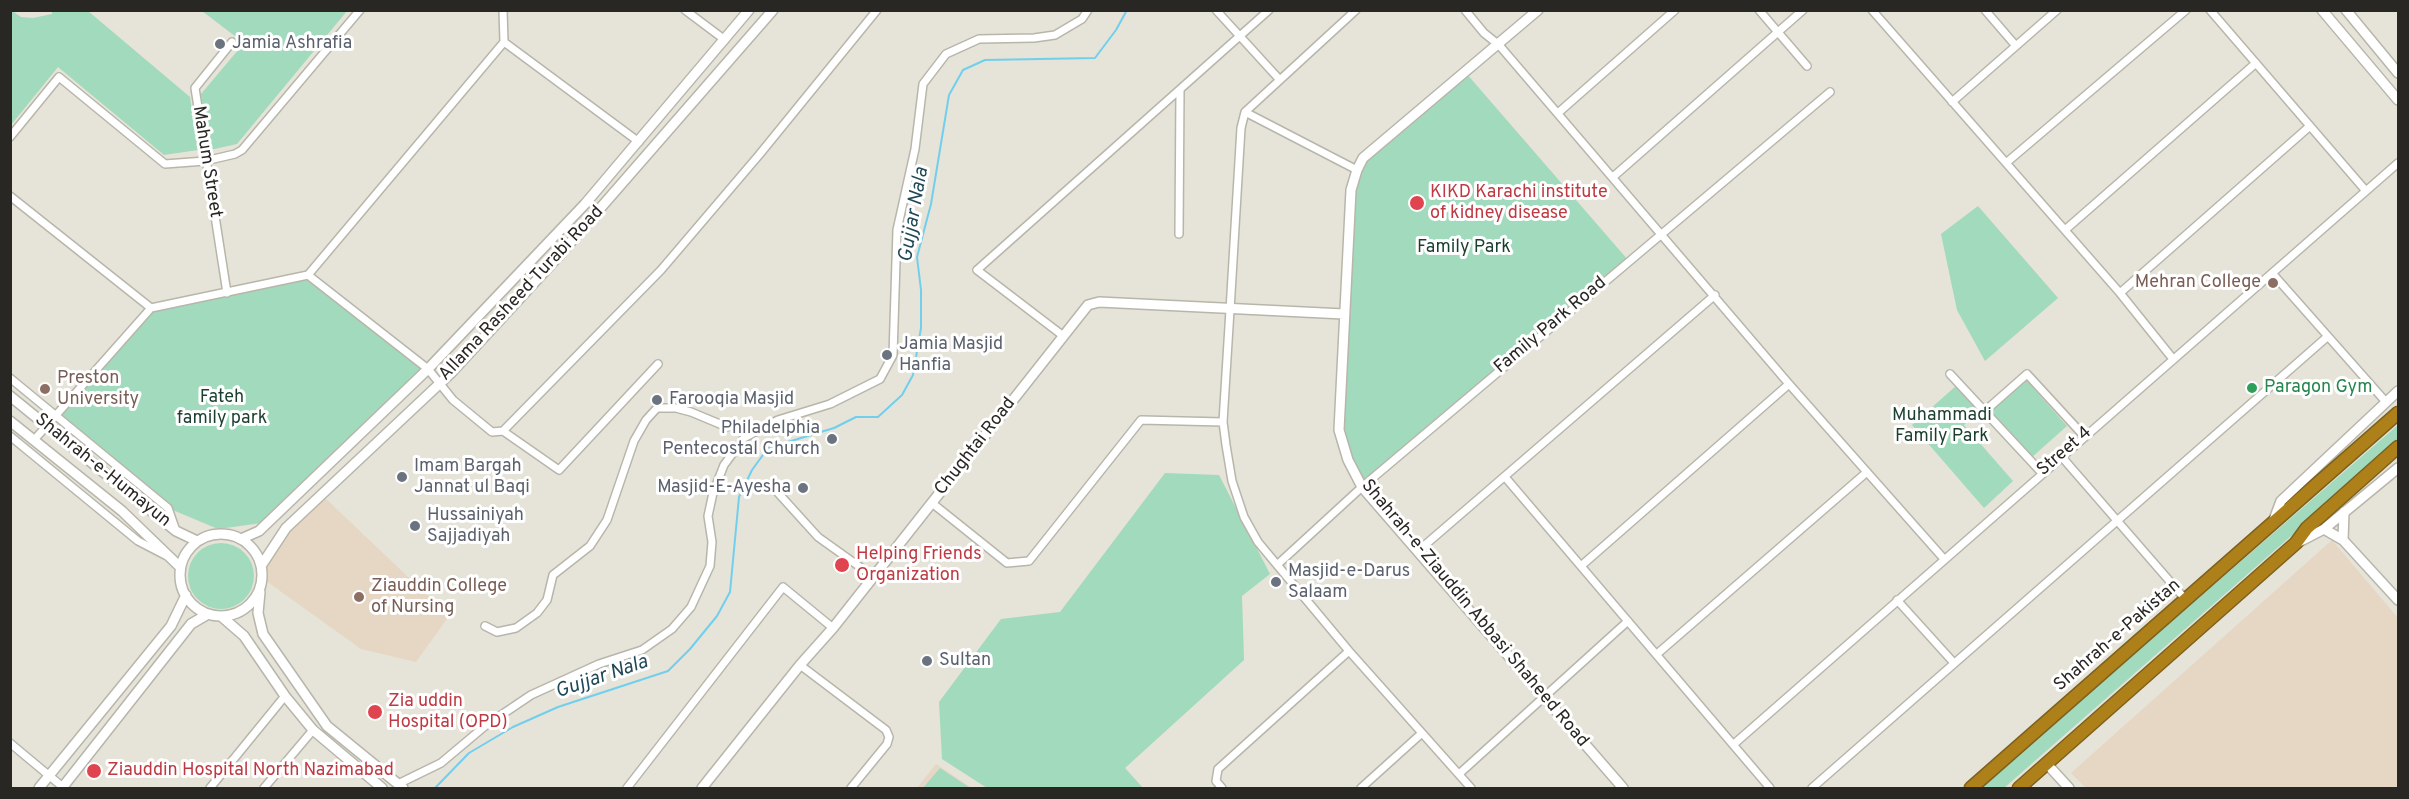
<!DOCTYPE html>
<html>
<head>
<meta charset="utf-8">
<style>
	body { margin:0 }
	#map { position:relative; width:2409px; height:799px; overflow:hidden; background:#e6e3d8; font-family:Overpass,sans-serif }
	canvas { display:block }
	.frame { position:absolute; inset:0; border:12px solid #282723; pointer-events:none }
</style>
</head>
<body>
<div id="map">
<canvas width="2409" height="799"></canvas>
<div class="frame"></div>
</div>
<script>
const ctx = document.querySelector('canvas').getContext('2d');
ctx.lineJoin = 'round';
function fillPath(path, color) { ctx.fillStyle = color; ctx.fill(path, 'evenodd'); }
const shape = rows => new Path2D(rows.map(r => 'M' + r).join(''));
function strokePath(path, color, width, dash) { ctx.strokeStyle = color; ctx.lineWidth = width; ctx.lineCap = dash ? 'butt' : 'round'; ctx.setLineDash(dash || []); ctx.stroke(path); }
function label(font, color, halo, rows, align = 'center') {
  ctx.font = font + ' Overpass,sans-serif'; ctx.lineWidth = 6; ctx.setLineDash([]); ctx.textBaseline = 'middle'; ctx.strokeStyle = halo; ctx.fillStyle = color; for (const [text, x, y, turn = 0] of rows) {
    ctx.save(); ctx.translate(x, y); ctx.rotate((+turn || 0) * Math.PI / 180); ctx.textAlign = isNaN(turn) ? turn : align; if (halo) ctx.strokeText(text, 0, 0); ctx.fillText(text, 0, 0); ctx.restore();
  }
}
fillPath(shape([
	[322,495,449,616,416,662,361,649,262,578,261,566,270,550],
	[2332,540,2398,618,2398,788,2086,788,2071,773],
	[936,764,972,788,917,788]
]), '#e6d7c4');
fillPath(shape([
	[11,10,21,17,33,18,52,14,52,11,88,11,190,97,198,150,164,155,58,67,11,125],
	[202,11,347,11,237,144,210,150,201,94,244,43],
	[1466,73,1628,260,1362,487,1339,430,1357,170],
	[1978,206,2058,298,1985,361,1957,310,1941,234],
	[311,277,428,369,262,523,218,529,168,508,56,414,151,308],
	[2026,380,2067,426,2031,458,1990,411],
	[1957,385,1979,410,1964,425,2013,481,1984,508,1912,425],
	[2398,425,2398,438,2307,522,2004,788,1980,788],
	[1165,473,1219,475,1270,574,1242,596,1244,660,1125,768,1143,788,987,788,942,759,939,702,1001,619,1060,612],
	'188 576a33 33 0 1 1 66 0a33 33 0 1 1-66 0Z',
	[940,768,970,788,923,788]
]), '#a1dabc');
strokePath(shape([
	[435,788,469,753,513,727,558,707,668,671,690,649,717,616,730,592,739,497,752,470,768,448,834,428,856,417,878,417,902,395,913,375,921,328,921,290,917,257,931,204,949,95,963,70,985,60,1095,58,1116,30,1127,10]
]), '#71cfee', 2);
const street = shape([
	[685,10,725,40],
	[1216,10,1279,79],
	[1356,10,1245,112,1241,128,1230,310,1223,422,1226,445,1232,481,1244,517,1258,542,1349,651,1471,788],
	[1465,10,1484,33,1499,45,1789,384,1944,559],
	[1759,10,1807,66],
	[1872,10,2120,293,2173,359],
	[1985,10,2016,46],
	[2210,10,2366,191],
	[504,42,639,142],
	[1952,102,2057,10],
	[1245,112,1357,170],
	[1558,113,1675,10],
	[10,137,59,77,165,164,205,161,235,154,242,150,360,10],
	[2006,163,2186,10],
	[1613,177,1803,10],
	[10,196,151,308,308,275,504,42,503,10],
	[2065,230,2256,63],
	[1179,234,1180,90],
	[2272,273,2386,402],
	[308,275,428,369,453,400,492,432,503,431,559,470,658,364],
	[227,293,195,88,232,42],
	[2120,293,2310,126],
	[1062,335,977,270,1269,10],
	[1950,374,2042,473],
	[10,378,168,508,176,531],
	[1985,411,2027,374,2084,436],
	[503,431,661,270,759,155,877,10],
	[10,436,138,541,165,555],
	[34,440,151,308],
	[2061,456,2186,600],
	[1505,477,1770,788],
	[770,484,818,537,874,577],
	[932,503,1007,563,1029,561,1141,420,1223,422],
	[1418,551,1715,295],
	[1277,565,1362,487,1830,92],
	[1581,566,1789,384],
	[1897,600,1954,663],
	[485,626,497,632,516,628,537,613,547,600,553,575,590,546,607,520,634,441,646,420,657,408,676,408,691,412,727,427],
	[1657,654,1867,472],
	[800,665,886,730,889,737,887,744,851,788],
	[10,743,64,788],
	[1734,744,2398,163],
	[1459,774,1628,621],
	[398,784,441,763,485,726,531,695,599,664,642,650,672,629,691,607,710,566,712,542,708,516,713,493,724,465,744,438,778,420,830,404,880,379,893,355,897,230,915,149,923,84,946,54,979,39,1034,38,1055,35,1082,19,1088,10],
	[210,788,285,696],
	[264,788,313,730],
	[627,788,783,587,833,628],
	[1222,788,1216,781,1218,769,1349,651],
	[1361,788,1422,733],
	[1812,788,2327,337]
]);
const secondary = shape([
	[1538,10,1363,158,1357,170,1351,190,1339,430,1348,460,1362,487,1623,788],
	[2322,10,2398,100],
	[2346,10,2398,73],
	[10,396,176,531,197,541],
	[10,421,122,511,180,567],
	[2273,522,2281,501,2398,391],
	[2324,529,2343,540,2398,600],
	'180 575a41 41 0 1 1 82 0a41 41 0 1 1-82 0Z',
	[241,539,259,531,428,369,585,204,749,10],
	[2343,540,2344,512],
	[2297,543,2324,529,2398,468],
	[261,566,286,528,451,373,556,259,773,10],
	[260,592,258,613,263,634,327,726,403,788],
	[221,616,244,636,285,696,313,730,382,788],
	[2047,764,2069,788],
	[39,788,171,626,186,595],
	[62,788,191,624,208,614],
	[702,788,800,665,833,628,1088,305,1099,302,1344,314]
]);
const highway = shape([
	[1971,788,2398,413],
	[2019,788,2296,543,2307,528,2398,447]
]);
strokePath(street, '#b8b6ab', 10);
strokePath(secondary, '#b8b6ab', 12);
strokePath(highway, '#7e611d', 15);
strokePath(street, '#fff', 7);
strokePath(secondary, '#fff', 9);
strokePath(highway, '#ad801a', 12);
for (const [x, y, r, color] of [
	[220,44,6,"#6b7280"],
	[1417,203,8,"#e0444e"],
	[2273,283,6,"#8d6e63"],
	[887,355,6,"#6b7280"],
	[2252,388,6,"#2e9e5b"],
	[45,389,6,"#8d6e63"],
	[657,400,6,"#6b7280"],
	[832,439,6,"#6b7280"],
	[402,477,6,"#6b7280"],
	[803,488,6,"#6b7280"],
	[415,526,6,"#6b7280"],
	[842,565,8,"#e0444e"],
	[1276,582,6,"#6b7280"],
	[359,597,6,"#8d6e63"],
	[927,661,6,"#6b7280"],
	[375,712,8,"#e0444e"],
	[94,771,8,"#e0444e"]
]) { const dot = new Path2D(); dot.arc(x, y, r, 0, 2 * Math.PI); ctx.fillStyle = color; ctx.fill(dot); strokePath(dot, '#fff', 2); }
label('18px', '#5b616d', '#fff', [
	["Jamia Ashrafia",232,44],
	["Jamia Masjid",899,345],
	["Hanfia",899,366],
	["Farooqia Masjid",669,400],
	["Philadelphia",820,429,"right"],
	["Pentecostal Church",820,450,"right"],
	["Imam Bargah",414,467],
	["Jannat ul Baqi",414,488],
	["Masjid-E-Ayesha",791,488,"right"],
	["Hussainiyah",427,516],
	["Sajjadiyah",427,537],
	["Masjid-e-Darus",1288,572],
	["Salaam",1288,593],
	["Sultan",939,661]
], 'left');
label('18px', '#282723', '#fff', [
	["Mahum Street",206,162,81],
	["Allama Rasheed Turabi Road",522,294,-47],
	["Family Park Road",1551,326,-40],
	["Chughtai Road",976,447,-52],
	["Street 4",2065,452,-41],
	["Shahrah-e-Humayun",102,471,39],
	["Shahrah-e-Ziauddin Abbasi Shaheed Road",1474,614,50],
	["Shahrah-e-Pakistan",2118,636,-41]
]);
label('18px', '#be3a42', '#fff', [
	["KIKD Karachi institute",1430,193],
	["of kidney disease",1430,214],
	["Helping Friends",856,555],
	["Organization",856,576],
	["Zia uddin",388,702],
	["Hospital (OPD)",388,723],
	["Ziauddin Hospital North Nazimabad",107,771]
], 'left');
label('18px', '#1b3f2e', '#fff', [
	["Family Park",1464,248],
	["Fateh",222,398],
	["family park",222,419],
	["Muhammadi",1942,416],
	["Family Park",1942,437]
]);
label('18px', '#785e54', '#fff', [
	["Mehran College",2261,283,"right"],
	["Preston",57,379],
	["University",57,400],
	["Ziauddin College",371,587],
	["of Nursing",371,608]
], 'left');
label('18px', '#27864d', '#fff', [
	["Paragon Gym",2264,388]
], 'left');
label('italic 20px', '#1f4956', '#fff', [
	["Gujjar Nala",915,215,-80],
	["Gujjar Nala",602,678,-19]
]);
</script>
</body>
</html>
